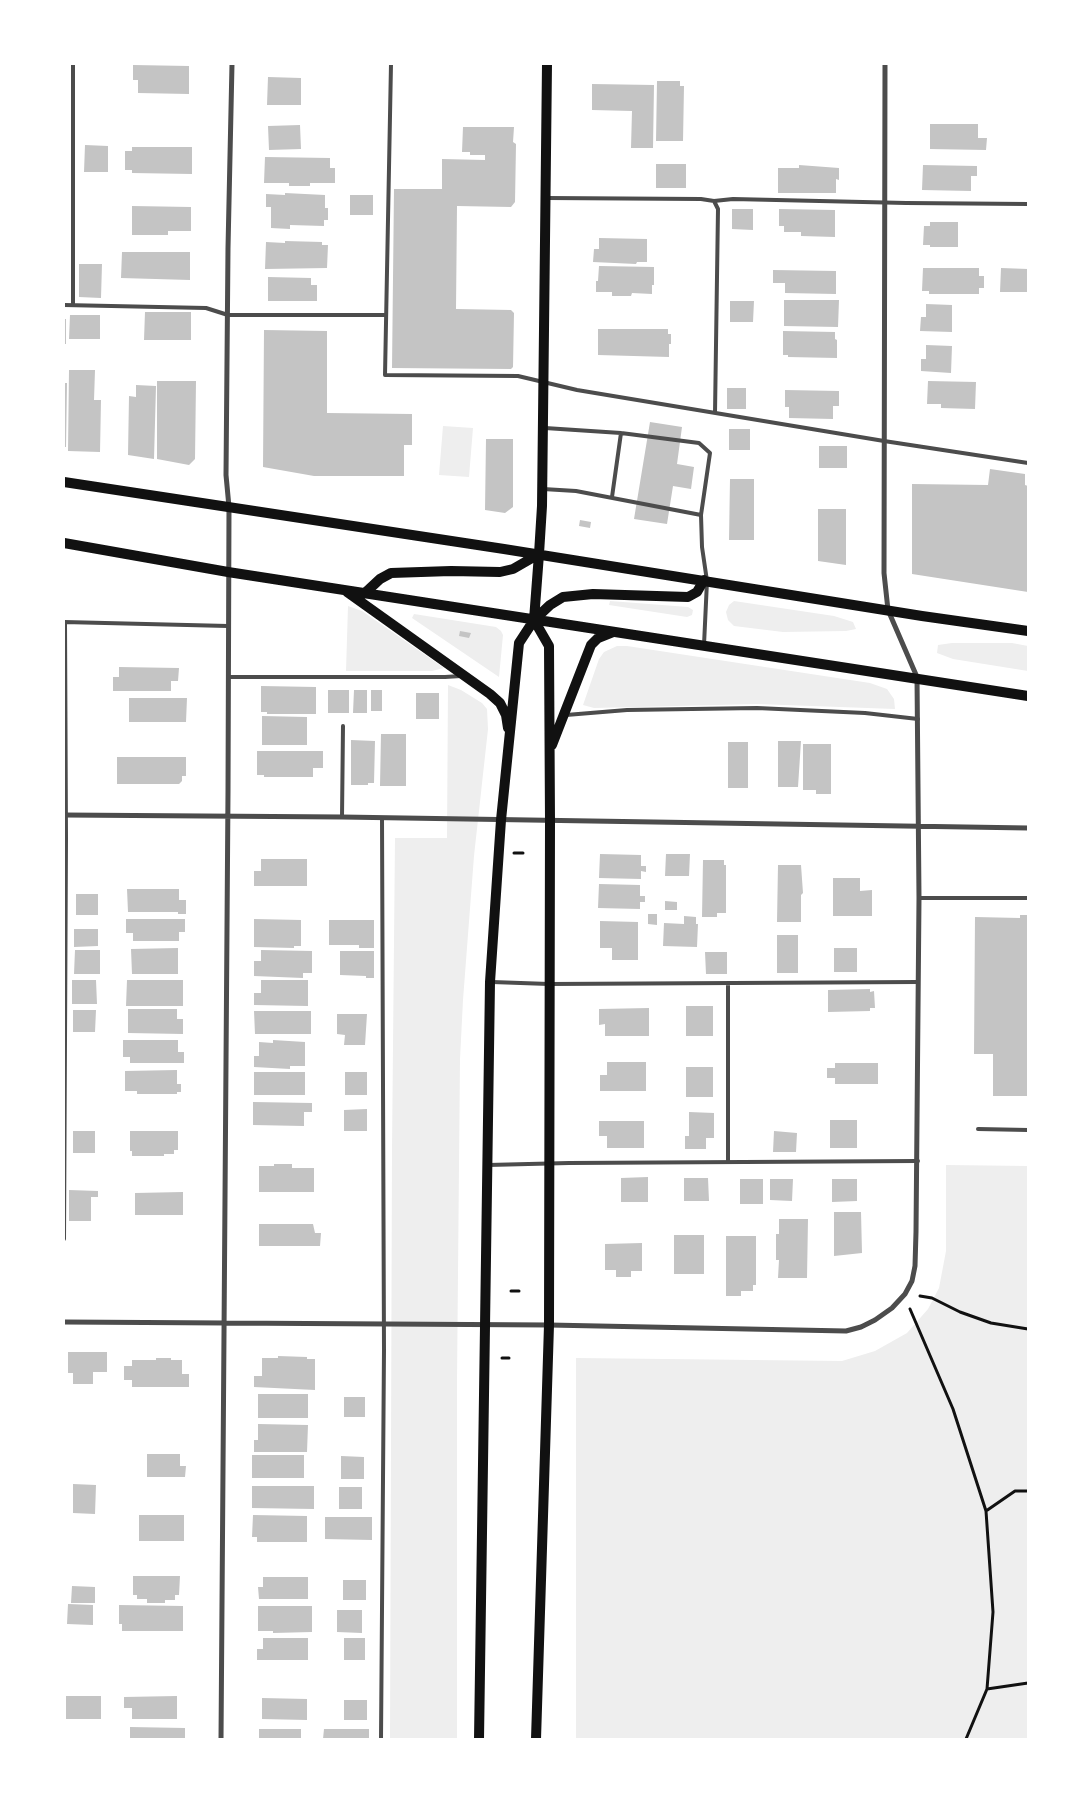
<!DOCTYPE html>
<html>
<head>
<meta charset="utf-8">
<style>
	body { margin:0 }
	#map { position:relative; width:1092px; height:1803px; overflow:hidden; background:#fff; font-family:"PT Sans Narrow",sans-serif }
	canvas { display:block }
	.frame { position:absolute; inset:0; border:65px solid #fff; pointer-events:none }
</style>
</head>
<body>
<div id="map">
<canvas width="1092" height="1803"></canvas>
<div class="frame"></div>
</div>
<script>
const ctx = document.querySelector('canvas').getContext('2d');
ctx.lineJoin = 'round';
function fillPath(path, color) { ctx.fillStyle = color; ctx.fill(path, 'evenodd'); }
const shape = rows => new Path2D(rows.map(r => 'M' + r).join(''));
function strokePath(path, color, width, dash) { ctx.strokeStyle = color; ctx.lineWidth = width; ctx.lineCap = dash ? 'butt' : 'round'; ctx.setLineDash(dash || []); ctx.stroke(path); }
fillPath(shape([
	[443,426,473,428,469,477,439,475],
	[610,601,688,607,693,610,692,615,687,617,609,605],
	[734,601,834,616,853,622,856,629,846,631,783,632,734,626,728,620,726,612,729,605],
	[348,606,362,611,444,668,432,671,346,671],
	[414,614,496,627,501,631,503,635,499,677,412,618],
	[952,643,1012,643,1028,646,1028,671,953,659,937,653,938,645],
	[617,646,627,646,870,683,887,689,894,699,895,709,757,704,594,708,583,705,599,659,604,652],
	[448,685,461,690,482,703,487,709,488,729,474,856,463,1000,460,1059,457,1380,457,1739,390,1739,392,1150,395,838,447,838],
	[946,1165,1028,1166,1028,1739,576,1739,576,1358,842,1361,875,1351,907,1333,928,1309,939,1288,946,1251]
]), '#eee');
fillPath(shape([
	[133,65,189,66,189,94,138,93,138,80,133,80],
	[268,77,301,78,301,105,267,105],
	[657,81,680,81,680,86,684,86,683,141,656,141],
	[592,84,654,85,653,148,631,148,632,111,592,110],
	[930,124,978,124,978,138,987,138,986,150,930,149],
	[300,125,301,149,269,150,268,126],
	[463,127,514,127,513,142,516,144,515,202,511,207,457,206,456,309,511,310,514,313,513,367,511,369,392,368,394,189,442,189,442,159,485,160,485,155,470,155,470,152,462,152],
	[85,145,108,146,108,172,84,172],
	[132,147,192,147,192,174,132,173,132,170,125,170,125,151,132,151],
	[265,157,330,158,330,168,335,168,335,183,310,183,310,186,289,186,289,183,264,183],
	[656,164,686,164,686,188,656,188],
	[799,165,839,168,839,180,836,179,836,193,778,193,778,168,799,168],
	[923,165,977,166,977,176,971,176,971,191,922,190],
	[285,193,325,195,325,208,328,208,328,220,324,220,324,226,290,225,290,229,271,228,271,207,266,207,266,194,285,195],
	[350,195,373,195,373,215,350,215],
	[132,206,191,207,191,231,168,231,168,235,132,235],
	[732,209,753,209,753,230,732,229],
	[779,209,835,210,835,237,801,236,801,232,784,232,784,226,779,226],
	[930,222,958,222,958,247,930,247,930,245,923,245,924,226,930,226],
	[599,238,647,239,647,262,637,262,636,264,593,262,594,249,599,249],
	[285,241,322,242,322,245,328,245,327,268,265,269,266,242,285,243],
	[122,252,190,252,190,280,121,278],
	[79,264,102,264,101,298,79,297],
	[599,266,654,267,654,285,652,285,652,294,632,293,631,296,612,296,612,292,596,292,596,281,598,281],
	[923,268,979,268,979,276,984,276,984,288,979,288,979,294,929,294,929,291,922,291],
	[1001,268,1028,269,1028,292,1000,292],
	[773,270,836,271,836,294,785,293,785,283,773,283],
	[268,277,311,278,311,285,317,285,317,301,268,301],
	[784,300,839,300,838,327,784,326],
	[730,301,754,301,753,322,730,322],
	[926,304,952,305,952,332,920,331,921,317,926,317],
	[145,312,191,312,191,340,144,340],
	[70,315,100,315,100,339,69,339],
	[64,319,66,319,66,344,64,344],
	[598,329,668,329,668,334,671,334,671,344,669,344,669,357,598,355],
	[264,330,327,331,327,413,412,414,412,445,404,445,404,476,314,476,263,467],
	[783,331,835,332,835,339,837,340,837,358,788,357,788,355,783,355],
	[926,345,952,346,951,373,921,371,921,359,926,359],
	[69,370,95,370,94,400,101,400,100,452,68,451],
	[157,381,196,381,195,459,189,465,157,459],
	[928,381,976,382,975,409,941,408,941,404,927,404],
	[64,383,67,383,66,447,64,447],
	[136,385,156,386,154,459,128,455,129,396,136,397],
	[727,388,746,388,746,409,727,409],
	[785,390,839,391,839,406,833,406,833,419,789,418,789,407,785,407],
	[650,422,682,427,677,464,694,467,691,489,673,486,667,524,634,519],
	[729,429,750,429,750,450,729,450],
	[486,439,513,439,513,507,505,513,485,510],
	[819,446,847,446,847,468,819,468],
	[990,469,1025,474,1025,485,1028,486,1028,592,912,574,912,484,988,485],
	[730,479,754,479,754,540,729,540],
	[818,509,846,509,846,565,818,561],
	[580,520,591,522,590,528,579,526],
	[460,631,471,633,469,638,459,636],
	[119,667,179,668,178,681,171,681,171,691,113,691,113,677,119,677],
	[261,686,316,687,316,714,267,714,267,712,261,712],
	[328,690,349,690,349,713,328,713],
	[354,690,367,690,367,713,353,713],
	[371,690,382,690,382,711,371,711],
	[416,693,439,693,439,719,416,719],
	[129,698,187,698,186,722,129,722],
	[262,716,307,717,307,745,262,745],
	[381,734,406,734,406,786,380,786],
	[351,740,375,741,374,783,368,783,368,785,351,785],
	[778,741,801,741,798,787,778,787],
	[728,742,748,742,748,788,728,788],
	[803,744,831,744,831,794,816,794,816,790,803,790],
	[257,751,323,751,323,768,313,768,313,777,264,777,264,775,257,775],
	[117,757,186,757,186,776,182,776,182,781,179,784,117,784],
	[600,854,641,855,641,866,646,866,646,872,641,871,641,879,599,878],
	[666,854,690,854,689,876,665,876],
	[261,859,307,859,307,886,254,886,254,871,261,871],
	[703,860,724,860,724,865,726,865,726,913,717,913,717,917,702,917],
	[778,865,801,865,803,893,801,895,801,922,777,922],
	[833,878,860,878,860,891,872,890,872,916,833,916],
	[599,884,640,885,640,896,645,896,645,902,640,902,640,909,598,908],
	[127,889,179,889,179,900,186,900,186,914,178,914,178,912,128,912],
	[76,894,98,894,98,915,76,915],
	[665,901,677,902,677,910,665,910],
	[648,914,657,914,657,925,648,924],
	[1020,915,1028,915,1028,1096,993,1096,993,1054,974,1054,975,917,1020,918],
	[684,916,696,917,696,924,698,924,697,947,663,946,664,923,684,924],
	[126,919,185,919,185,932,179,932,179,941,133,941,133,933,126,933],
	[254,919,301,920,301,946,294,946,294,948,254,947],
	[329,920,374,920,374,948,359,948,359,945,329,945],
	[600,921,638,922,638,960,612,960,612,948,600,948],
	[74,929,98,929,98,946,74,947],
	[777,935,798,935,798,973,777,973],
	[178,948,178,974,132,974,131,949],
	[834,948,857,948,857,972,834,972],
	[75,950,100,950,100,974,74,974],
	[261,950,312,951,312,973,303,973,303,978,254,976,254,961,261,961],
	[340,951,374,951,374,978,366,978,366,976,340,975],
	[705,952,727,952,727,974,706,974],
	[72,980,96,980,97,1004,72,1004],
	[127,980,183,980,183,1006,126,1006],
	[261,980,308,980,308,1006,254,1005,254,993,261,993],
	[870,989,870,992,874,991,875,1008,870,1008,870,1011,828,1012,828,990],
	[686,1006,713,1006,713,1036,686,1036],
	[649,1008,649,1036,605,1036,605,1024,599,1025,599,1009],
	[128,1009,177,1009,177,1019,183,1019,183,1034,128,1033],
	[73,1010,96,1010,95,1032,73,1032],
	[254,1011,311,1011,311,1034,255,1034],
	[337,1014,367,1014,365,1045,344,1045,345,1035,337,1034],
	[123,1040,178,1040,178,1052,184,1052,184,1063,130,1063,130,1057,123,1057],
	[273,1040,305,1042,305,1066,290,1066,290,1069,254,1067,254,1056,259,1056,259,1042,273,1043],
	[607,1062,646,1062,646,1091,600,1091,600,1075,607,1075],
	[835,1063,878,1063,878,1084,835,1084,835,1078,827,1078,827,1068,835,1068],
	[686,1067,713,1067,713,1097,686,1097],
	[177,1070,177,1084,181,1084,181,1092,177,1092,177,1094,137,1094,137,1091,125,1091,125,1071],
	[254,1072,305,1072,305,1095,254,1095],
	[345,1072,367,1072,367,1095,345,1095],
	[253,1102,312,1103,312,1112,304,1112,304,1126,253,1125],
	[367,1109,367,1131,344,1131,344,1110],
	[689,1112,714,1113,714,1138,706,1138,706,1149,685,1149,685,1136,689,1136],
	[830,1120,857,1120,857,1148,830,1148],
	[599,1121,644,1121,644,1148,607,1148,607,1136,599,1136],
	[73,1131,95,1131,95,1153,73,1153],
	[130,1131,178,1131,178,1150,174,1150,174,1154,164,1154,164,1156,132,1156,132,1151,130,1151],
	[774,1131,797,1133,796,1152,773,1152],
	[274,1164,292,1164,292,1168,314,1168,314,1192,259,1192,259,1166,274,1166],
	[648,1177,648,1202,621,1202,621,1178],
	[684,1178,708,1178,709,1201,684,1201],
	[740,1179,763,1179,763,1204,740,1204],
	[770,1179,793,1179,792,1201,770,1200],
	[832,1179,857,1179,857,1201,832,1202],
	[69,1190,98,1191,98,1197,91,1197,91,1221,69,1221],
	[183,1192,183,1215,135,1215,135,1193],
	[834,1212,861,1212,862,1253,834,1256],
	[779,1219,808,1219,807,1278,778,1278,779,1260,776,1260,776,1234,779,1234],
	[259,1224,313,1224,315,1233,321,1233,320,1246,259,1246],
	[674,1235,704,1235,704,1274,674,1274],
	[726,1236,756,1236,756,1285,753,1285,753,1291,741,1291,741,1296,726,1296],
	[642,1243,642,1271,631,1271,631,1277,616,1277,616,1270,605,1270,605,1244],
	[68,1352,107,1352,107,1372,93,1372,93,1384,73,1384,73,1373,68,1373],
	[278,1356,307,1357,307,1359,315,1359,315,1390,254,1387,254,1376,262,1376,262,1358,278,1358],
	[156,1358,171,1358,171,1360,182,1360,182,1374,189,1374,189,1387,132,1387,132,1380,124,1380,124,1366,132,1366,132,1360,156,1360],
	[258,1394,308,1394,308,1418,258,1418],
	[344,1397,365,1397,365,1417,344,1417],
	[258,1424,308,1425,307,1452,254,1452,254,1440,258,1440],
	[147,1454,180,1454,180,1466,186,1466,185,1477,147,1477],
	[252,1455,304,1455,304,1478,252,1478],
	[341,1456,364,1457,364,1479,341,1479],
	[73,1484,96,1485,95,1514,73,1513],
	[252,1486,314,1486,314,1509,252,1508],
	[339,1487,362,1487,362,1509,339,1509],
	[139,1515,184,1515,184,1541,139,1541],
	[253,1515,307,1516,307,1542,257,1542,257,1537,252,1537],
	[325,1517,372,1517,372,1540,325,1539],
	[133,1576,180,1576,179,1595,175,1595,175,1600,165,1600,165,1603,147,1603,147,1599,137,1599,137,1595,133,1595],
	[263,1577,308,1577,308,1599,259,1599,258,1587,263,1587],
	[343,1580,366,1580,366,1600,343,1600],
	[72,1586,95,1587,95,1603,71,1603],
	[68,1604,93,1605,93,1625,67,1624],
	[119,1605,183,1606,183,1631,122,1631,122,1624,119,1624],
	[258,1606,312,1606,312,1632,273,1633,273,1631,258,1631],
	[337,1610,362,1610,362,1633,337,1632],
	[263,1638,308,1638,308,1660,257,1660,257,1649,263,1649],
	[344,1638,365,1638,365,1660,344,1660],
	[66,1696,101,1696,101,1719,66,1719],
	[177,1696,177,1719,132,1719,132,1708,124,1708,124,1697],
	[262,1698,307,1699,307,1720,262,1719],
	[344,1700,367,1700,367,1720,344,1720],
	[130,1727,185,1728,185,1739,130,1739],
	[259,1729,301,1729,301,1739,259,1739],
	[324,1729,369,1729,369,1739,323,1739]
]), '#c4c4c4');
strokePath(shape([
	[514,853,523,853],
	[511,1291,519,1291],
	[920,1296,932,1298,960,1312,991,1323,1028,1329],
	[910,1309,953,1409,986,1511,993,1612,987,1689,966,1739],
	[502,1358,509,1358],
	[986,1511,1015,1491,1028,1491],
	[987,1689,1028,1683]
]), '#111', 3);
strokePath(shape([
	[391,64,385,375,518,376,577,390,884,441,1028,463],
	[547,198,701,199,714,201,718,209,715,413],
	[714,201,733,199,906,203,1028,204],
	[64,305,206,308,228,315,385,315],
	[73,305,73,64],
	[545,428,621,433,699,443,710,453,701,515,702,547,707,581,704,645],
	[543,489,576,491,701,515],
	[612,497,621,433],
	[64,622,228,626],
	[228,677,445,677,461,676],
	[566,715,627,710,757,708,865,713,918,719],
	[342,817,343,726],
	[919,898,1028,898],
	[492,982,549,984,918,982],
	[978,1129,1028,1130],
	[728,1162,728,983],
	[488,1165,569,1163,918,1161],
	[64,1239,66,838,65,622],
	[381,1739,384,1349,382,818]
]), '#4c4c4c', 4);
strokePath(shape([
	[64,815,342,817,1028,828],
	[64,1322,549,1325,846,1331,861,1327,875,1320,892,1308,905,1294,912,1281,915,1266,916,1232,919,898,917,677,888,610,884,573,885,64],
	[221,1739,228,792,229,507,226,475,228,248,232,64]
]), '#4c4c4c', 5);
strokePath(shape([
	[64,482,504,549,922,616,1028,631],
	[64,543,228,572,1028,696],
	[347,592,490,694,500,703,506,715,508,728],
	[365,593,380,579,391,573,451,571,500,572,513,569,539,554],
	[534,620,549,646,550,821,549,1325,536,1739],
	[534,620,550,605,563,597,593,594,688,597,697,592,704,580],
	[552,745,591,645,598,638,613,632],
	[479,1739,490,982,501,820,519,643,534,620,539,554,542,506,547,64]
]), '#111', 10);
</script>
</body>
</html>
